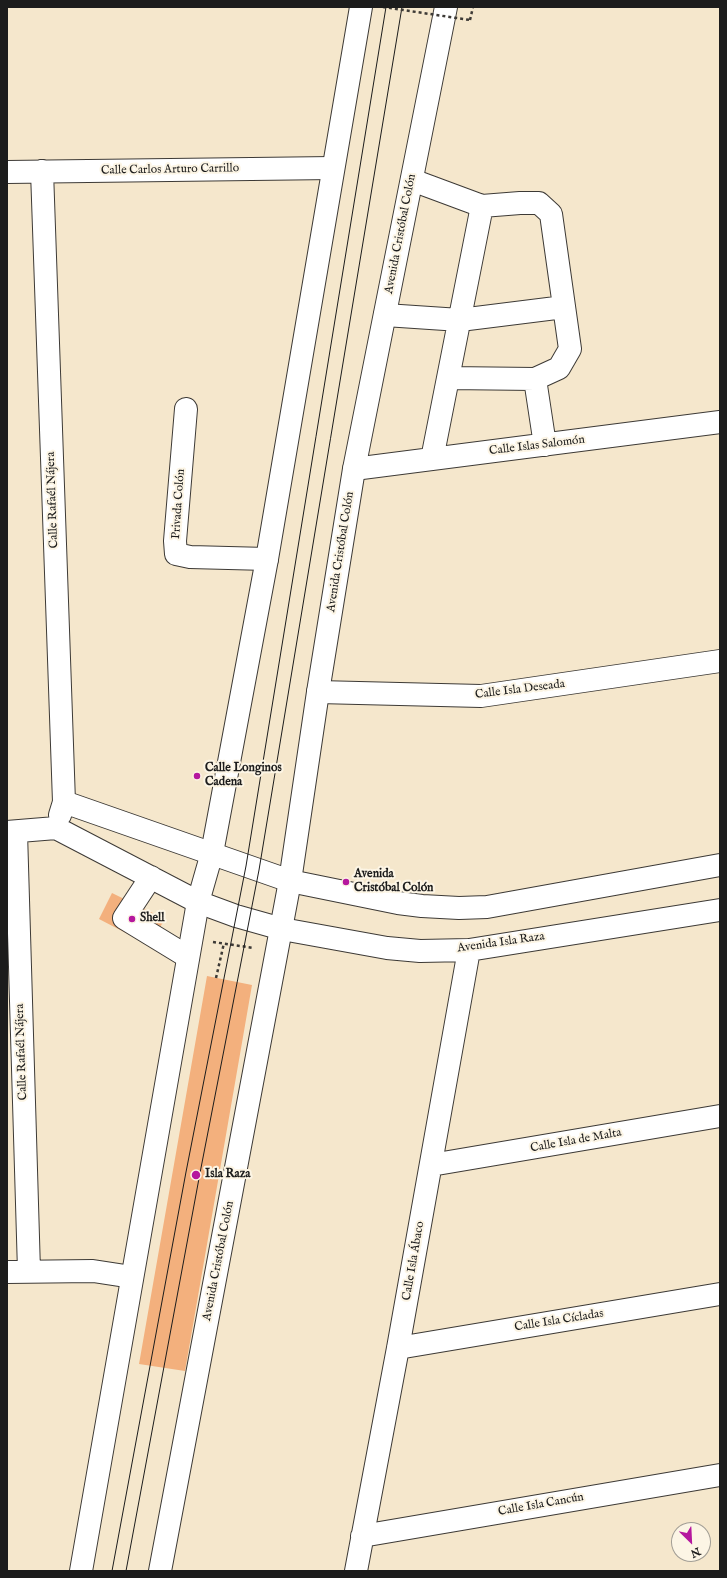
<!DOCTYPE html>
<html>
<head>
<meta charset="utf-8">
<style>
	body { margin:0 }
	#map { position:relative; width:727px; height:1578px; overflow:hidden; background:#f5e7cc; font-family:"IM FELL English",serif }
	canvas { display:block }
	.frame { position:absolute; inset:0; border:8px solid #1c1c1c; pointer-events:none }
	.north { position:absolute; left:671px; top:1522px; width:40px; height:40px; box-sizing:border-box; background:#fcf5e5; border:1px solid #a29e95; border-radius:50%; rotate:156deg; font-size:11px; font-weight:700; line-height:16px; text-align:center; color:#1c1c1c }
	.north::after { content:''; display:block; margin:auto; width:14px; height:18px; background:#b5179e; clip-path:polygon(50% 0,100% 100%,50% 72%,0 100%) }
</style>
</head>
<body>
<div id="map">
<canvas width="727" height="1578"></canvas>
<div class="frame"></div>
<div class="north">N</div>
</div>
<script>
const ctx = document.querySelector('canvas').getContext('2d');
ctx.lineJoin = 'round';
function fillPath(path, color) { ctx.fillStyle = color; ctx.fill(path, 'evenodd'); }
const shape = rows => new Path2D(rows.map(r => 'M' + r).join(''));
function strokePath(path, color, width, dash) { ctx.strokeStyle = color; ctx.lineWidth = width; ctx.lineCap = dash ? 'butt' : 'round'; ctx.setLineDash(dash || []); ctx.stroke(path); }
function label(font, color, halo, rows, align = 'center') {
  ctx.font = font + ' "IM FELL English",serif'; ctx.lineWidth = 4; ctx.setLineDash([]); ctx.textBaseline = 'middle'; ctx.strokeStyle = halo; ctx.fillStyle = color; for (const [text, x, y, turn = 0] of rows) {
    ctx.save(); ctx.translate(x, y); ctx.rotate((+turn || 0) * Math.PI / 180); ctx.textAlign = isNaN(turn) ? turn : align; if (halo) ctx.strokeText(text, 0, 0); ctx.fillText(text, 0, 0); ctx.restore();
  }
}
fillPath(shape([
	[112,893,165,919,149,945,99,919],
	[207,976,252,985,185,1371,139,1364]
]), '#f3b07d');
const minor = shape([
	[42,171,64,802,60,815],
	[7,172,333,168],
	[412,180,482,206],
	[385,315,460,320,564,307],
	[448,378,482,206,520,203,539,203,551,214,570,349,559,368,535,379],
	[186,409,175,541,176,554,190,557,267,559],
	[432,459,448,378,535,379,545,445],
	[354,469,720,422],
	[318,692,481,696,720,661],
	[64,802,290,881,398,903,422,906,459,908,487,907,720,865],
	[7,832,56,828,198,902,236,916,282,929,387,948,420,951,469,950,720,910],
	[16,832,29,1271],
	[151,877,124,918,188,957],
	[431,1165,720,1116],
	[7,1272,93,1271,132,1277],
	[398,1348,720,1294],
	[362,1536,720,1475],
	[356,1571,398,1348,469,950]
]);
const major = shape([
	[81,1571,198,902,212,853,267,559,361,7],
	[160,1571,290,881,318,692,354,469,446,7]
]);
strokePath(minor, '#3d3a36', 24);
strokePath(major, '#3d3a36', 24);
strokePath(shape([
	[470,20,473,7],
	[213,942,254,948],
	[216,978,224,943]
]), '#3d3a36', 2.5, [3, 3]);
strokePath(minor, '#fff', 22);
strokePath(major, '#fff', 22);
strokePath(shape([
	[112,1571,186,1172,246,866,386,7],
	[126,1571,200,1173,259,870,402,7]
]), '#1c1c1c', 1);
strokePath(shape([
	[383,7,470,20]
]), '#3d3a36', 2.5, [3, 3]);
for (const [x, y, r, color] of [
	[197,776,4,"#b5179e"],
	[346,882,4,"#b5179e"],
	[132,919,4,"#b5179e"],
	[196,1175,5,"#b5179e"]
]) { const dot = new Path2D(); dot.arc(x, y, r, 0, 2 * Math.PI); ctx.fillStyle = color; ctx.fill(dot); strokePath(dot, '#fcf5e5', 1.5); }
label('12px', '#1c1c1c', '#fcf5e5', [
	["Calle Carlos Arturo Carrillo",170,170,-1],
	["Avenida Cristóbal Colón",401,234,-79],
	["Calle Islas Salomón",537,446,-7],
	["Calle Rafaél Nájera",53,500,-92],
	["Privada Colón",179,504,-86],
	["Avenida Cristóbal Colón",341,552,-81],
	["Calle Isla Deseada",520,690,-7],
	["Avenida Isla Raza",501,943,-8],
	["Calle Rafaél Nájera",22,1052,-92],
	["Calle Isla de Malta",576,1141,-10],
	["Avenida Cristóbal Colón",219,1261,-79],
	["Calle Isla Ábaco",414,1261,-80],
	["Calle Isla Cícladas",559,1321,-9],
	["Calle Isla Cancún",541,1505,-10]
]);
label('bold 12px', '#1c1c1c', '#fcf5e5', [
	["Calle Longinos",205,769],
	["Cadena",205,783],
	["Avenida",354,875],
	["Cristóbal Colón",354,889],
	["Shell",140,919],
	["Isla Raza",205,1175]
], 'left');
</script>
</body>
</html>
